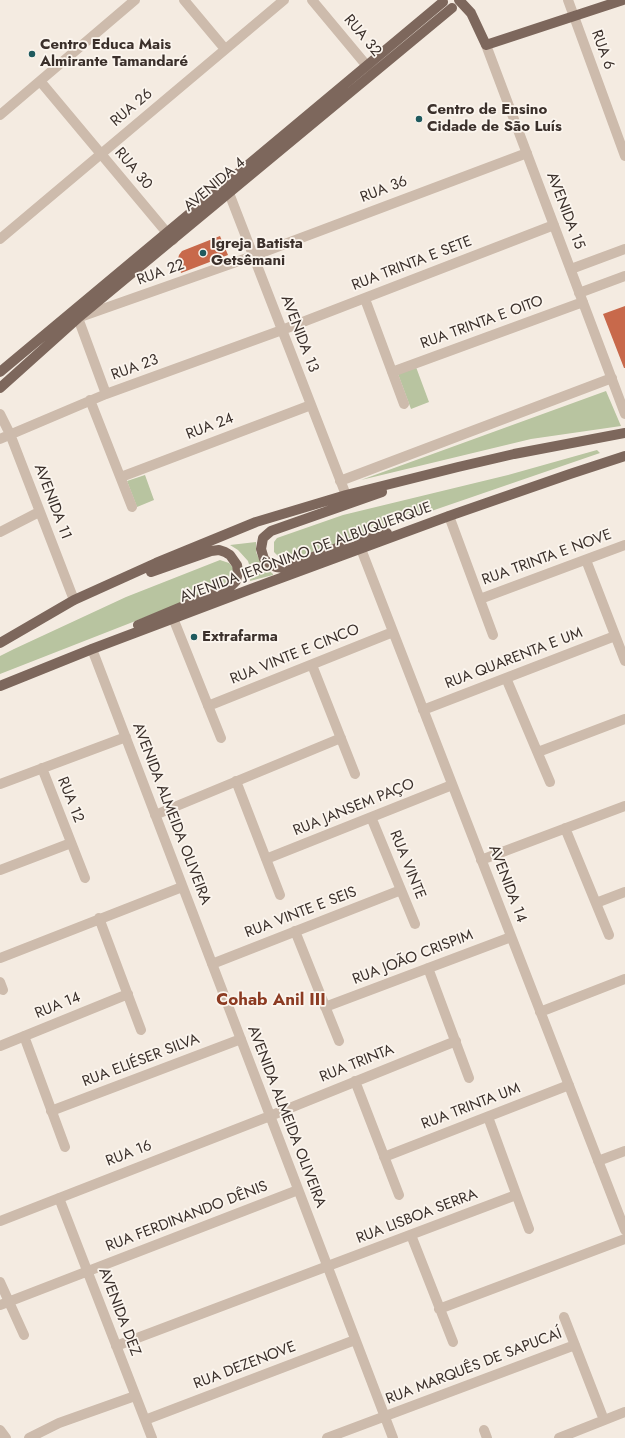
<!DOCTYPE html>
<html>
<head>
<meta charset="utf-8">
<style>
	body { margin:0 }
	canvas { display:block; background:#f4ebe1 }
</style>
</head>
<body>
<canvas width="625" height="1438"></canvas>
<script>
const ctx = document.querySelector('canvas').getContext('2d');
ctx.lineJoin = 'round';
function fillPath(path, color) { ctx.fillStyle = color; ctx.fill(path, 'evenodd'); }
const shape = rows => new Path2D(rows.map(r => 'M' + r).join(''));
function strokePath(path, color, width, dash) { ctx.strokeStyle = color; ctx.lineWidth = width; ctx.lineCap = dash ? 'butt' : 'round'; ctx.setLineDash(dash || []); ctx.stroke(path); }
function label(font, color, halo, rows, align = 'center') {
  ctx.font = font + ' Jost,sans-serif'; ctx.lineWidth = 3.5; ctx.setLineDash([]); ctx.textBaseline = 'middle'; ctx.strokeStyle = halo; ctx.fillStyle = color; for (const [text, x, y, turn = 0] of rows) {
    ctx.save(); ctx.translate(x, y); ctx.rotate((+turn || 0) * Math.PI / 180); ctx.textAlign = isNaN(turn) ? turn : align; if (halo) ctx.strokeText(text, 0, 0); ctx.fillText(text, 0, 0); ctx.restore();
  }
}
fillPath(shape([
	[416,367,429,402,411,409,398,374],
	[606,391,621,426,531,439,361,480],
	[597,450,600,453,289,560,281,559,274,552,274,542,277,538,343,515,508,475],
	[145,475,154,500,137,507,127,481],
	[256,542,256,552,259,559,263,565,273,574,273,575,250,581,251,571,248,561,238,550,230,545],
	[220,560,229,563,234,569,230,584,0,674,0,656,14,649,126,597]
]), '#b8c4a0');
fillPath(shape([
	[220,236,228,255,181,273,178,259,179,255,182,251],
	[625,306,625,368,624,368,603,314]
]), '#c8694b');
strokePath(shape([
	[184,0,225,49],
	[312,0,372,72],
	[568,0,625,156],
	[486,45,625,414],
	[40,81,173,240],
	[0,115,135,0],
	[224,186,229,193,346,495],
	[0,239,284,0],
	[571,269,625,249],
	[579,293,625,276],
	[365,299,404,404],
	[74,312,78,318,106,394],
	[80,317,253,256,527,153],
	[392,372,583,302],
	[90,400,132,507],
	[0,414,10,434,74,600],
	[0,439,106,394,282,330,554,225],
	[121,477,311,405],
	[340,481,612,378],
	[449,516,493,635],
	[0,532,39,512],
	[361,549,625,1230],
	[586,560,625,661],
	[480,599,625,545],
	[173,618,221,738],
	[92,649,393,1438],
	[312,665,355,774],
	[506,678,550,782],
	[208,706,393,632],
	[423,710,615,636],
	[538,752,625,719],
	[42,768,85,878],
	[236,781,280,895],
	[0,784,126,737],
	[155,815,341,738],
	[371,817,415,924],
	[565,828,609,935],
	[266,859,452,785],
	[481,860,625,806],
	[0,870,71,843],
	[596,903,625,892],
	[99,918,141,1030],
	[295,931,339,1041],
	[0,958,182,887],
	[212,964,401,890],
	[428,968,469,1078],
	[0,982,3,990],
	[325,1007,511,937],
	[540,1012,625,979],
	[24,1036,65,1147],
	[0,1046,128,994],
	[355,1081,399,1195],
	[51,1111,241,1039],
	[488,1117,529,1229],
	[384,1157,569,1085],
	[598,1161,625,1151],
	[59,1198,152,1438],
	[0,1221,270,1116,456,1041],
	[411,1235,453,1342],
	[0,1282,24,1335],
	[0,1305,298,1190],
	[439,1309,625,1239],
	[564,1317,604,1420],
	[116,1346,516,1195],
	[145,1420,355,1340],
	[0,1430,6,1438],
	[484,1430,487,1438],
	[29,1438,59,1423,135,1396],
	[327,1438,575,1345],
	[559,1438,625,1412]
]), '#cdbbac', 10);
strokePath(shape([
	[459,0,471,13,486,45,623,0],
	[0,372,443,2],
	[0,388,78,318,452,8],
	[382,492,271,531,263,538,261,549,264,559,270,564,276,567,284,568,353,542,387,533],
	[138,625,231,586,236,581,238,572,237,565,230,555,225,552,219,550,211,551,151,572],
	[0,643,74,600,156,563,256,522,346,495,458,467,514,454,625,433],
	[0,686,92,649,251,589,449,516,570,474,625,456]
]), '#7d675c', 10);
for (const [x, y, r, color] of [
	[32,54,4,"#1f5a5e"],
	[419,119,4,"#1f5a5e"],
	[203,253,4,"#1f5a5e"],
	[194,637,4,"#1f5a5e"]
]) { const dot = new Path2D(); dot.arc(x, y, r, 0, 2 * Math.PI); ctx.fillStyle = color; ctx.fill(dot); strokePath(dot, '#fbf5ee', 1.5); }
label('15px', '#3b302b', '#fbf5ee', [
	["RUA 32",362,36,50],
	["RUA 6",602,50,70],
	["RUA 26",132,108,-40],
	["RUA 30",133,169,50],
	["AVENIDA 4",215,185,-40],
	["RUA 36",384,190,-21],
	["AVENIDA 15",565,211,69],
	["RUA TRINTA E SETE",412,264,-21],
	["RUA 22",161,273,-20],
	["RUA TRINTA E OITO",482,323,-20],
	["AVENIDA 13",299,334,69],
	["RUA 23",135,368,-20],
	["RUA 24",210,427,-21],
	["AVENIDA 11",52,502,69],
	["AVENIDA JERÔNIMO DE ALBUQUERQUE",306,553,-20],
	["RUA TRINTA E NOVE",547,558,-20],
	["RUA VINTE E CINCO",295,655,-22],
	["RUA QUARENTA E UM",514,659,-21],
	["RUA 12",70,800,68],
	["RUA JANSEM PAÇO",354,808,-22],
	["AVENIDA ALMEIDA OLIVEIRA",171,814,69],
	["RUA VINTE",407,865,68],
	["AVENIDA 14",507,884,69],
	["RUA VINTE E SEIS",301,913,-21],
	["RUA JOÃO CRISPIM",413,958,-21],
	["RUA 14",58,1006,-22],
	["RUA ELIÉSER SILVA",141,1061,-21],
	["RUA TRINTA",357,1064,-22],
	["RUA TRINTA UM",471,1107,-21],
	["AVENIDA ALMEIDA OLIVEIRA",286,1117,69],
	["RUA 16",129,1154,-21],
	["RUA FERDINANDO DÊNIS",187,1217,-21],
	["RUA LISBOA SERRA",417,1217,-21],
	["AVENIDA DEZ",119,1312,69],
	["RUA DEZENOVE",245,1366,-21],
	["RUA MARQUÊS DE SAPUCAÍ",474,1367,-21]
]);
label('bold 15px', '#3b302b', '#fbf5ee', [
	["Centro Educa Mais",40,45],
	["Almirante Tamandaré",40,62],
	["Centro de Ensino",427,110],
	["Cidade de São Luís",427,127],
	["Igreja Batista",211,244],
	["Getsêmani",211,261],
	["Extrafarma",202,637]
], 'left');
label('bold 17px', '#8c3b22', '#fbf5ee', [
	["Cohab Anil III",271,1001]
]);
</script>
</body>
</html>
